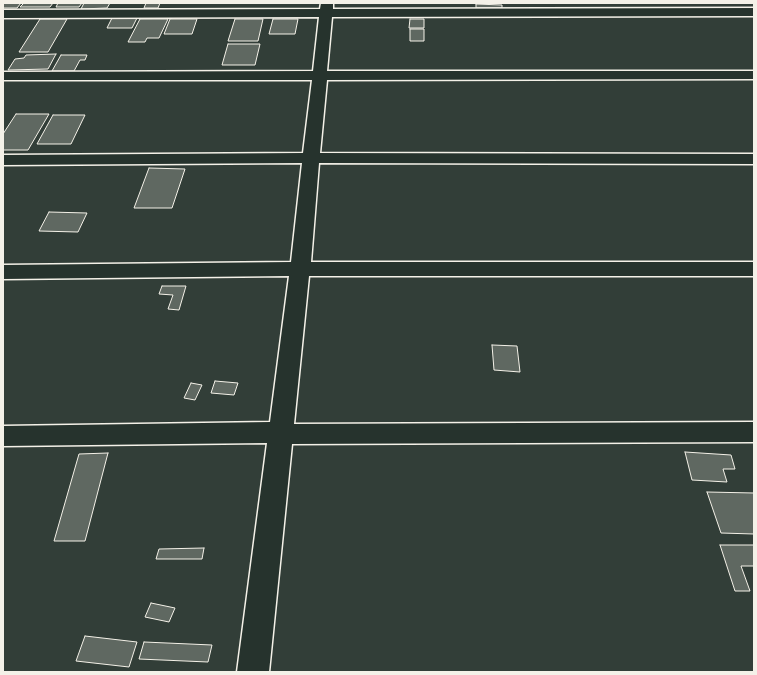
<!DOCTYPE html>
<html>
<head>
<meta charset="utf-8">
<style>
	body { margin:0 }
	#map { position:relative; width:757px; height:675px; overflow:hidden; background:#323e38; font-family:Sriracha,sans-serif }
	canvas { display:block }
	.frame { position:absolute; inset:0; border:4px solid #f4f1e8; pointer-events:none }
</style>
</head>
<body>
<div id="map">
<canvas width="757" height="675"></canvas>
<div class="frame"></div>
</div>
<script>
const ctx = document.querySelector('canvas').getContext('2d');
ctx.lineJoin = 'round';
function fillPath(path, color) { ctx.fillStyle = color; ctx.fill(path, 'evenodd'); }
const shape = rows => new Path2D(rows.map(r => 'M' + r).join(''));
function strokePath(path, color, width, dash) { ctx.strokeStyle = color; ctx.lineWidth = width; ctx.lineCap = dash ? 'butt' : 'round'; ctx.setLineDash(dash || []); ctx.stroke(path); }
const building = shape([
	[3,3,21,3,17,8,3,8,3,3],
	[24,3,53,3,50,7,20,7,24,3],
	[58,3,82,3,79,7,56,7,58,3],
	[84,3,110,3,107,8,81,9,84,3],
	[146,3,160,3,158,8,144,8,146,3],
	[476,4,502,5,502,8,476,8,476,4],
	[112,18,137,18,132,28,107,28,112,18],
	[40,19,67,19,48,52,19,52,40,19],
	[140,19,168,19,159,38,147,38,145,42,128,42,140,19],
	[170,19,197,19,192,34,164,34,170,19],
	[235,19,263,19,258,41,228,41,235,19],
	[273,19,298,19,295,34,269,34,273,19],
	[410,19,424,19,424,28,409,28,410,19],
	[410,29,424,29,424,41,410,41,410,29],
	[228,44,260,44,255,65,222,65,228,44],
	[56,54,48,69,8,70,15,59,24,58,26,55,56,54],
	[61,55,87,55,85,60,80,60,74,71,52,71,61,55],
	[16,114,49,114,28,150,3,150,3,134,16,114],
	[53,115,85,115,71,144,37,144,53,115],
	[149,168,185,169,172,208,134,208,149,168],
	[49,212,87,213,78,232,39,231,49,212],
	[162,286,186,286,179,310,168,309,173,295,159,294,162,286],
	[492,345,517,346,520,372,494,370,492,345],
	[215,381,238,383,234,395,211,393,215,381],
	[191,383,202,385,195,400,184,398,191,383],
	[685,452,731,455,735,469,723,469,727,482,692,480,685,452],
	[108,453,85,541,54,541,79,454,108,453],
	[707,492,754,493,754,534,721,533,707,492],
	[720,545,754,545,754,566,741,566,750,591,735,591,720,545],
	[204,548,202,559,156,559,159,549,204,548],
	[151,603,175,608,169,622,145,617,151,603],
	[85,636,137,642,129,667,76,661,85,636],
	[144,642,212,645,208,662,139,659,144,642]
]);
fillPath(building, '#5f6861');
strokePath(building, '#f4f1e8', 1);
const minor = shape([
	[321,3,333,3,333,9,754,8,754,16,332,17,327,71,754,71,754,79,327,80,320,153,754,154,754,164,319,163,311,262,754,262,754,276,309,276,294,424,754,422,754,442,292,444,269,672,237,672,267,443,3,446,3,426,270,422,289,276,3,279,3,265,291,262,302,163,3,165,3,155,303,153,312,80,3,80,3,72,313,71,319,17,3,18,3,10,320,9,321,3]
]);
strokePath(minor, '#f4f1e8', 3);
fillPath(minor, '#26332d');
</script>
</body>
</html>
